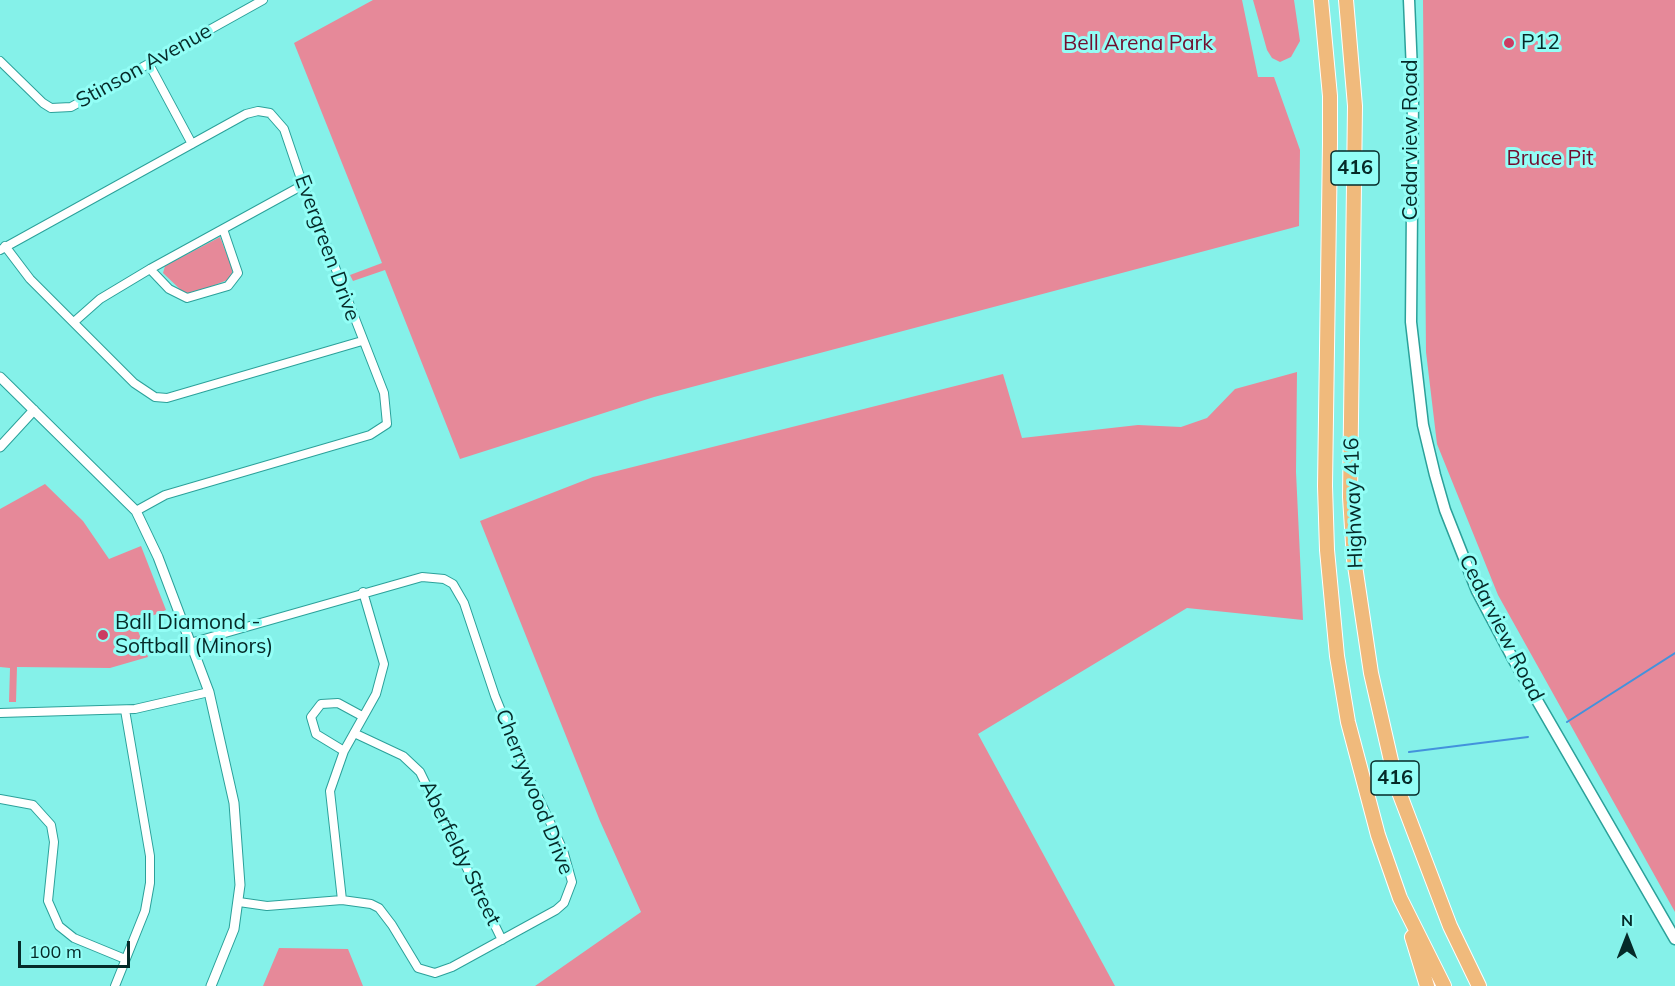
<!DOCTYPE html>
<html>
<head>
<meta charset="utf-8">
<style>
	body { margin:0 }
	#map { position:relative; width:1675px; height:986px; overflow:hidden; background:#85f1e9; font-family:Mulish,sans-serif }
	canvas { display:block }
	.north { position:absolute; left:1597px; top:908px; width:60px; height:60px; -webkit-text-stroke:4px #93fef6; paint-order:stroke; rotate:0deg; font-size:16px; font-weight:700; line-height:24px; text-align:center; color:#052a28 }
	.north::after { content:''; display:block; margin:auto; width:21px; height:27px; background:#052a28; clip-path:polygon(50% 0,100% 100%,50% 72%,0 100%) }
	.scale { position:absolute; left:18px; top:941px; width:112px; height:27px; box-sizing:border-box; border:3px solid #052a28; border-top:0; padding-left:8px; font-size:18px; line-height:21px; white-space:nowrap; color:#052a28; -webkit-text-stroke:4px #93fef6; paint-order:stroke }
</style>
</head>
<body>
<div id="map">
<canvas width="1675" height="986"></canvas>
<div class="north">N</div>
<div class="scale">100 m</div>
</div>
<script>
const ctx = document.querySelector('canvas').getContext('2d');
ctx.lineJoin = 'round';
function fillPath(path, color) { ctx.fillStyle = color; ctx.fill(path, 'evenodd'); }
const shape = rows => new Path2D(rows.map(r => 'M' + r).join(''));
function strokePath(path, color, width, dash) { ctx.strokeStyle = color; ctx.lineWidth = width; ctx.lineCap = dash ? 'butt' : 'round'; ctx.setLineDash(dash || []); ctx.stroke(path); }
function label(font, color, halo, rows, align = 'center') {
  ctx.font = font + ' Mulish,sans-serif'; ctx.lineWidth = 6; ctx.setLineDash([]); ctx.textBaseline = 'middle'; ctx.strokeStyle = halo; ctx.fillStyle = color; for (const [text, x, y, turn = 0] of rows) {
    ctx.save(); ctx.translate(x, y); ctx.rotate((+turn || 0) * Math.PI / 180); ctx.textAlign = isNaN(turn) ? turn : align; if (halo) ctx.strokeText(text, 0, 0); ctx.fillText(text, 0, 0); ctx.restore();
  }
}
fillPath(shape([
	[373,0,1242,0,1258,77,1274,77,1300,150,1299,226,654,397,460,459,385,270,353,281,350,275,382,263,294,43],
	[1253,0,1294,0,1300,41,1291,57,1280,62,1272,58,1267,50],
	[1423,0,1675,0,1675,912,1498,595,1437,444,1426,352],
	[220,237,233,270,230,279,192,294,184,293,163,273,165,266],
	[1297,372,1296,472,1303,620,1187,608,978,734,1115,986,535,986,641,912,600,821,480,521,593,477,1003,374,1022,438,1138,425,1181,427,1207,418,1235,389],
	[45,484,83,521,109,559,141,546,166,610,135,623,148,657,110,668,17,667,16,702,9,702,10,668,0,667,0,509],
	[279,948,348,949,363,986,263,986]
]), '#e68999');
strokePath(shape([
	[1567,722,1675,653],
	[1409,752,1528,737]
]), '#4392dc', 2);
const minor = shape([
	[0,61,43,103,51,108,71,107,263,0],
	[149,64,192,144],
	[5,246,30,279,134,383,155,397,167,398,362,341],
	[0,250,246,114,258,111,270,113,284,129,303,185,384,393,387,424,370,435,165,495,136,511],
	[150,269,169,289,187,298,228,286,238,273,223,229],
	[74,322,100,299,150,269,303,185],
	[190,643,422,577,444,579,453,584,464,603,495,696,521,760,563,850,572,882,564,903,556,910,452,967,435,973,418,968,392,925,379,908,371,904,342,900,267,906,239,902],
	[0,713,135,709,209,692],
	[354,733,403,756,420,772,502,940],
	[344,751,316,734,311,717,321,704,338,703,362,716],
	[0,799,33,805,51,825,54,842,48,901,59,926,74,938,125,959],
	[342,900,330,791,344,751,376,694,384,664,363,592],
	[115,986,145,911,150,883,150,856,125,710]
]);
const tertiary = shape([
	[0,377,136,511,158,557,209,692,234,803,240,885,234,929,211,986],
	[0,447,34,410]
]);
const secondary = shape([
	[1409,0,1413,95,1411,322,1423,425,1435,475,1445,510,1477,591,1512,657,1675,939]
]);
const motorway = shape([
	[1321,0,1330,96,1330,143,1325,486,1327,550,1337,656,1348,722,1378,835,1400,898,1444,986],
	[1346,0,1355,106,1350,497,1354,559,1371,673,1397,787,1450,926,1479,986],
	[1412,937,1427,986]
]);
strokePath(minor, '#2ba19a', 10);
strokePath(tertiary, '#2ba19a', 11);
strokePath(secondary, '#2ba19a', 13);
strokePath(motorway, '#fff', 16);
strokePath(minor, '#fff', 8);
strokePath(tertiary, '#fff', 9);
strokePath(secondary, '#fff', 10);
strokePath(motorway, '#f0ba7c', 14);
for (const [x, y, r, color] of [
	[1509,43,6,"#cb3c62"],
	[103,635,6,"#cb3c62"]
]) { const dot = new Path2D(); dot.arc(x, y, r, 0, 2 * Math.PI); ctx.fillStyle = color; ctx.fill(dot); strokePath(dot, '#93fef6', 2); }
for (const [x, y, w] of [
	[1355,168,48],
	[1395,778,48]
]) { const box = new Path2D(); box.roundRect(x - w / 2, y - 17, w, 34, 4.5); ctx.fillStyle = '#93fef6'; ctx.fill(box); strokePath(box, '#052a28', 1.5); }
label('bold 20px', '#052a28', null, [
	["416",1355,168],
	["416",1395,778]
]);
label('21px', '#052a28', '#93fef6', [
	["P12",1521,43],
	["Ball Diamond -",115,623],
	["Softball (Minors)",115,647]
], 'left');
label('21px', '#710e2e', '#93fef6', [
	["Bell Arena Park",1138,44],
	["Bruce Pit",1550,159]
]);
label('21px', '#052a28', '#93fef6', [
	["Stinson Avenue",144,66,-29],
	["Cedarview Road",1411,140,-90],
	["Evergreen Drive",327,248,70],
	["Highway 416",1354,503,-92],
	["Cedarview Road",1501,628,63],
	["Cherrywood Drive",534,792,68],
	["Aberfeldy Street",460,853,64]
]);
</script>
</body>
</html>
